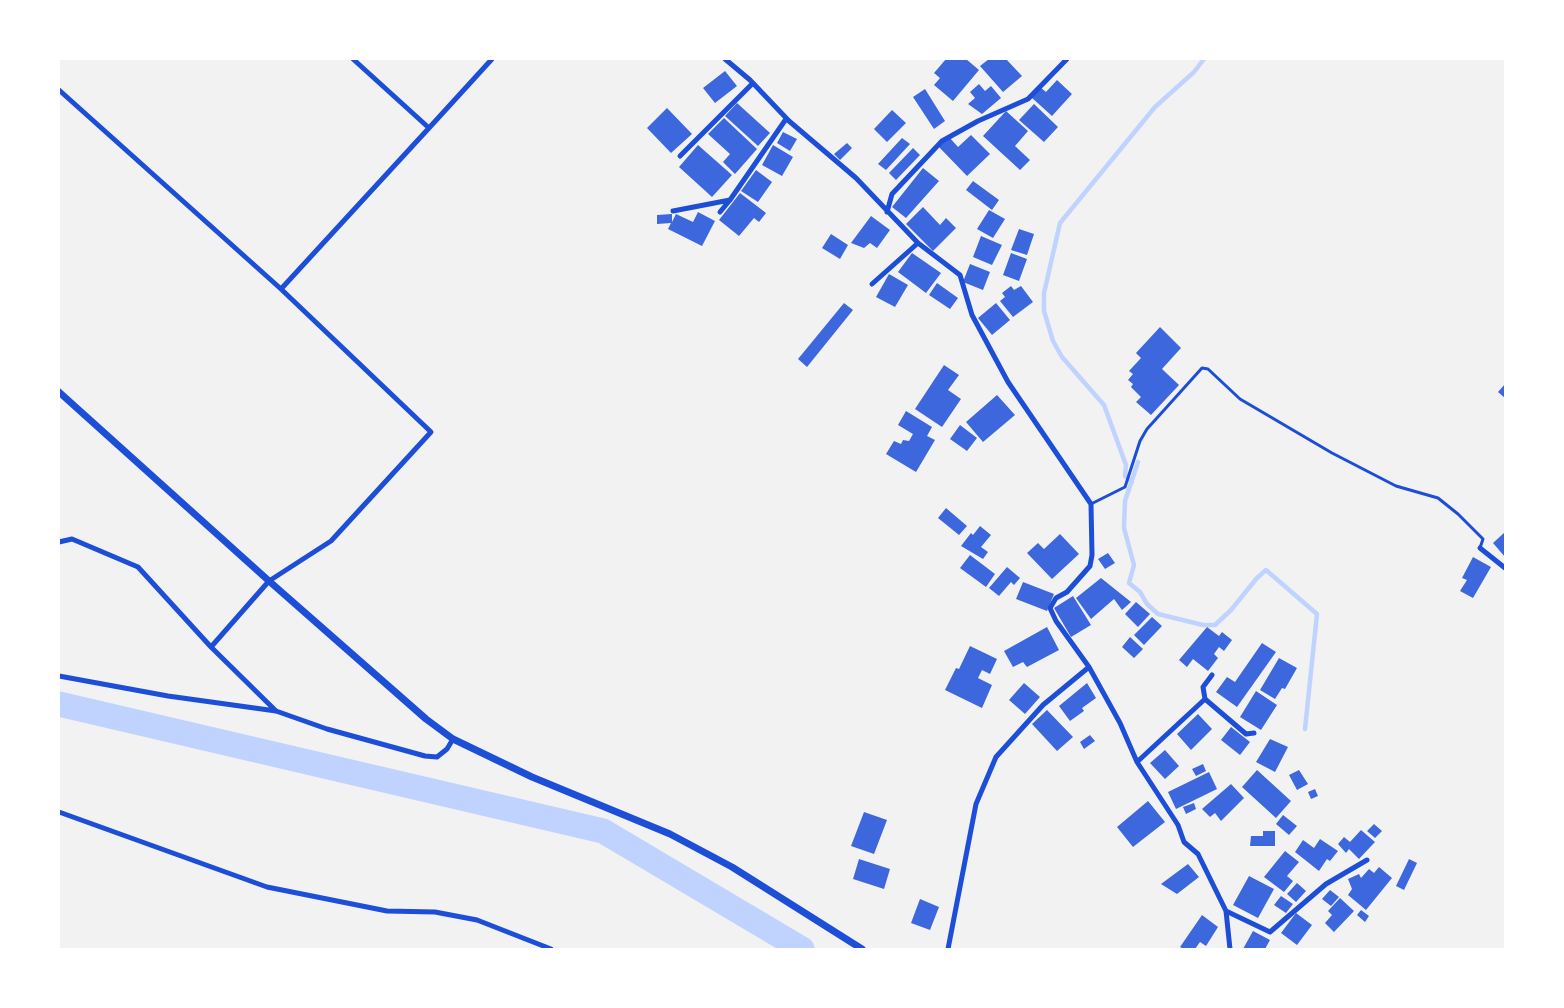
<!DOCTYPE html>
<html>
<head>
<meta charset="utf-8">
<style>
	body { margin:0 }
	#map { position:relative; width:1564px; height:1008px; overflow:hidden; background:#f2f2f2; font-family:"DejaVu Sans",sans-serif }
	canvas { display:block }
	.frame { position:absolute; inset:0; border:60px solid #fff; pointer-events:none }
</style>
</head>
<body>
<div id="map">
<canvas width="1564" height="1008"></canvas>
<div class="frame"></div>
</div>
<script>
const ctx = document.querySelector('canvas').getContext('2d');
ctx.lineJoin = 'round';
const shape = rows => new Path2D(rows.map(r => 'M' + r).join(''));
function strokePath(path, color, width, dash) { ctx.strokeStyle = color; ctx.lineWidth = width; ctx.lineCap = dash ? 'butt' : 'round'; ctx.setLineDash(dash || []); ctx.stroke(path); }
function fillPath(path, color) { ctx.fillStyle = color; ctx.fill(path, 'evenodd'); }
strokePath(shape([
	[1138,462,1125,501,1124,528,1134,565,1129,583,1140,592,1147,604,1158,614,1203,625,1215,625,1231,610,1257,578,1266,570,1317,614,1305,729],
	[1132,482,1125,476,1126,465,1104,405,1062,357,1053,341,1044,311,1044,293,1060,223,1155,107,1194,72,1204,59]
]), '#bfd3fe', 4.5);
strokePath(shape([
	[59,704,603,831,802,949]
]), '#bfd3fe', 25);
fillPath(shape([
	[946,59,966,59,979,70,953,101,934,85,940,78,934,73],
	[989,59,1006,59,1022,76,1003,92,980,66],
	[725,71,737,86,715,103,703,88],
	[1057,80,1072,94,1052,116,1031,97,1040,87,1046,92],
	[979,84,985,91,991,86,1001,98,982,114,968,104,975,98,970,92],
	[925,89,945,121,934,129,913,97],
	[737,103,770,133,758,146,725,116],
	[1034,104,1058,127,1044,142,1019,120],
	[667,108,692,134,671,153,647,128],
	[892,110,906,123,887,142,874,129],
	[1006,111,1028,131,1015,146,1030,160,1020,170,983,136],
	[724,118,757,149,735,174,723,162,730,154,708,134],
	[783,132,797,139,790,151,777,143],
	[971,135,990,154,967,176,939,147,949,137,958,147],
	[902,138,910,144,886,170,878,164],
	[847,143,852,148,840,160,834,154],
	[698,145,732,175,712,197,679,167],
	[773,145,793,157,782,176,762,165],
	[913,148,920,155,896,180,889,173],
	[923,168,939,181,906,218,892,207],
	[756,170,772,182,758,202,741,191],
	[973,181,999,200,992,210,966,190],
	[740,193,766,213,759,222,754,218,739,236,719,220],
	[923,207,940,225,946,218,956,228,933,251,906,224],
	[989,210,1005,219,993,238,977,229],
	[698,212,715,221,702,246,668,229,671,223,657,224,657,215,672,214,672,222,676,214,693,222],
	[871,216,890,230,877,248,870,243,864,248,851,243],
	[1019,229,1034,234,1027,255,1011,250],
	[831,234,848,245,840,259,822,248],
	[981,236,1002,245,992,265,973,257],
	[912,253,941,273,926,293,898,272],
	[1011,253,1027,259,1019,281,1003,275],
	[970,264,990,272,983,290,963,282],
	[889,274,908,285,895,307,876,297],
	[937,283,958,298,950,309,929,295],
	[1011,286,1014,290,1021,286,1033,302,1013,317,1000,301,1005,297,1002,293],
	[844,303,853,310,807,367,798,359],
	[996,303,1010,320,992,335,978,318],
	[1160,327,1181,348,1162,369,1179,385,1151,415,1136,402,1141,397,1131,387,1133,384,1128,380,1133,374,1129,371,1141,358,1136,353],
	[944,365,959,375,948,390,961,399,942,427,915,409],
	[1505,384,1505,398,1498,392],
	[997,395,1015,415,983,442,966,422],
	[906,411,932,427,927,436,935,440,916,472,886,454,894,441,901,444,903,440,909,441,913,434,898,425],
	[960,425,977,438,967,451,950,439],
	[946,508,967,526,959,535,938,518],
	[980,526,991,535,981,547,988,552,983,559,961,546,971,533,973,535],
	[1505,532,1505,557,1493,543],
	[1060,534,1079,554,1052,579,1027,553,1038,543,1044,549],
	[1108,553,1115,563,1105,569,1098,559],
	[970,555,995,574,986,587,960,568],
	[1473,557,1491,567,1473,598,1460,591,1467,580,1462,578],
	[1007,567,1020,578,1014,585,1011,582,999,596,989,588],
	[1101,578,1131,602,1122,610,1114,599,1091,619,1076,598],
	[1023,582,1054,594,1047,611,1016,599],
	[1073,596,1091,625,1071,637,1054,608],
	[1136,602,1150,614,1138,627,1125,614],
	[1152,617,1162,626,1144,645,1134,635],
	[1047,627,1059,650,1027,667,1023,662,1013,667,1004,651],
	[1207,627,1219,636,1222,632,1232,640,1224,651,1219,647,1214,654,1218,658,1208,671,1193,659,1187,667,1179,660],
	[1130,637,1143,649,1134,658,1122,647],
	[1262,643,1276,652,1237,707,1216,692,1227,677,1235,682],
	[970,646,997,659,990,674,982,670,978,678,992,685,982,708,945,690,956,668,959,669],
	[1279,658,1297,668,1285,689,1282,688,1275,699,1260,690],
	[1024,683,1040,697,1025,714,1009,700],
	[1087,683,1096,698,1082,708,1084,711,1070,721,1059,706],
	[1256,691,1277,705,1261,730,1240,717],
	[1047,710,1073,737,1057,751,1032,724],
	[1198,714,1212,729,1191,750,1177,734],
	[1231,727,1250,742,1240,755,1221,740],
	[1090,735,1095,741,1084,749,1080,742],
	[1270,739,1288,747,1275,772,1256,762],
	[1165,750,1179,766,1165,779,1150,763],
	[1203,764,1206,771,1196,776,1192,769],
	[1257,770,1291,801,1276,818,1242,787],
	[1299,770,1308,784,1297,790,1289,775],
	[1209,772,1217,789,1176,809,1168,792],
	[1231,784,1244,798,1221,821,1215,813,1210,817,1202,809],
	[1315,789,1318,796,1311,799,1308,792],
	[1148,801,1165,822,1133,847,1117,827],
	[1194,803,1196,809,1186,814,1183,807],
	[864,812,887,820,874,854,851,846],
	[1283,815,1297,826,1289,835,1276,824],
	[1374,824,1382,831,1375,838,1367,831],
	[1361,830,1375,842,1359,859,1349,849,1346,853,1338,844,1344,837,1350,842],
	[1263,831,1275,831,1275,846,1250,846,1251,836,1263,836],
	[1320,839,1338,851,1330,861,1327,859,1319,871,1295,852,1303,840,1314,848],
	[1285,851,1299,862,1287,876,1293,881,1284,892,1264,877],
	[859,859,890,869,884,889,853,879],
	[1409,859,1417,863,1404,890,1396,886],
	[1188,864,1199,877,1177,894,1161,884],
	[1379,867,1392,878,1366,910,1348,895,1352,889,1348,879,1359,874,1361,878,1369,869,1374,873],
	[1249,876,1274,889,1258,918,1233,905],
	[1297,883,1306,891,1296,902,1287,894],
	[1330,890,1339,897,1331,906,1322,899],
	[1281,896,1293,904,1286,913,1274,905],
	[1340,898,1354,911,1334,932,1325,923,1332,915,1328,911],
	[920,899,939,907,930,930,911,923],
	[1361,910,1369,916,1365,922,1357,915],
	[1296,913,1312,925,1297,945,1281,933],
	[1202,915,1218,927,1206,946,1200,942,1195,949,1184,949,1180,947],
	[1253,931,1270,940,1265,949,1243,949]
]), '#3d67dc');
strokePath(shape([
	[1091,504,1125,487,1140,441,1147,429,1202,368,1208,369,1240,399,1332,453,1396,486,1438,498,1458,514,1483,539,1480,548]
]), '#1d4ed8', 3);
strokePath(shape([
	[353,59,429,128,492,59],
	[725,59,750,80,789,121,856,178,918,243,960,275,972,315,1008,382,1091,504,1092,555,1090,566,1067,592,1056,598,1050,608,1056,621,1089,667,1120,723,1137,762,1178,825,1184,842,1198,854,1226,911,1230,949],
	[59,90,281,289,431,432,331,541,269,581,211,647,276,711],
	[680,156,753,83],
	[673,211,730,200,786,119],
	[720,212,730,200],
	[887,212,892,194,942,141,978,121,1028,99,1067,59],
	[872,284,918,243],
	[281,289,429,128],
	[59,542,72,539,138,567,211,647],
	[1480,548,1505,568],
	[59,676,168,696,276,711,327,729,425,756,437,757,447,749,453,739],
	[1205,699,1246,734,1254,733],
	[1137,762,1205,699,1203,687,1212,675],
	[59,812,267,887,387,911,435,912,477,920,551,949],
	[1226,911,1270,932,1326,884,1367,860],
	[948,949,976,804,996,757,1043,705,1089,667]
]), '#1d4ed8', 5);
strokePath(shape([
	[59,392,269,581,426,719,453,739,532,777,670,834,732,867,862,949]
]), '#1d4ed8', 7);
</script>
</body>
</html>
